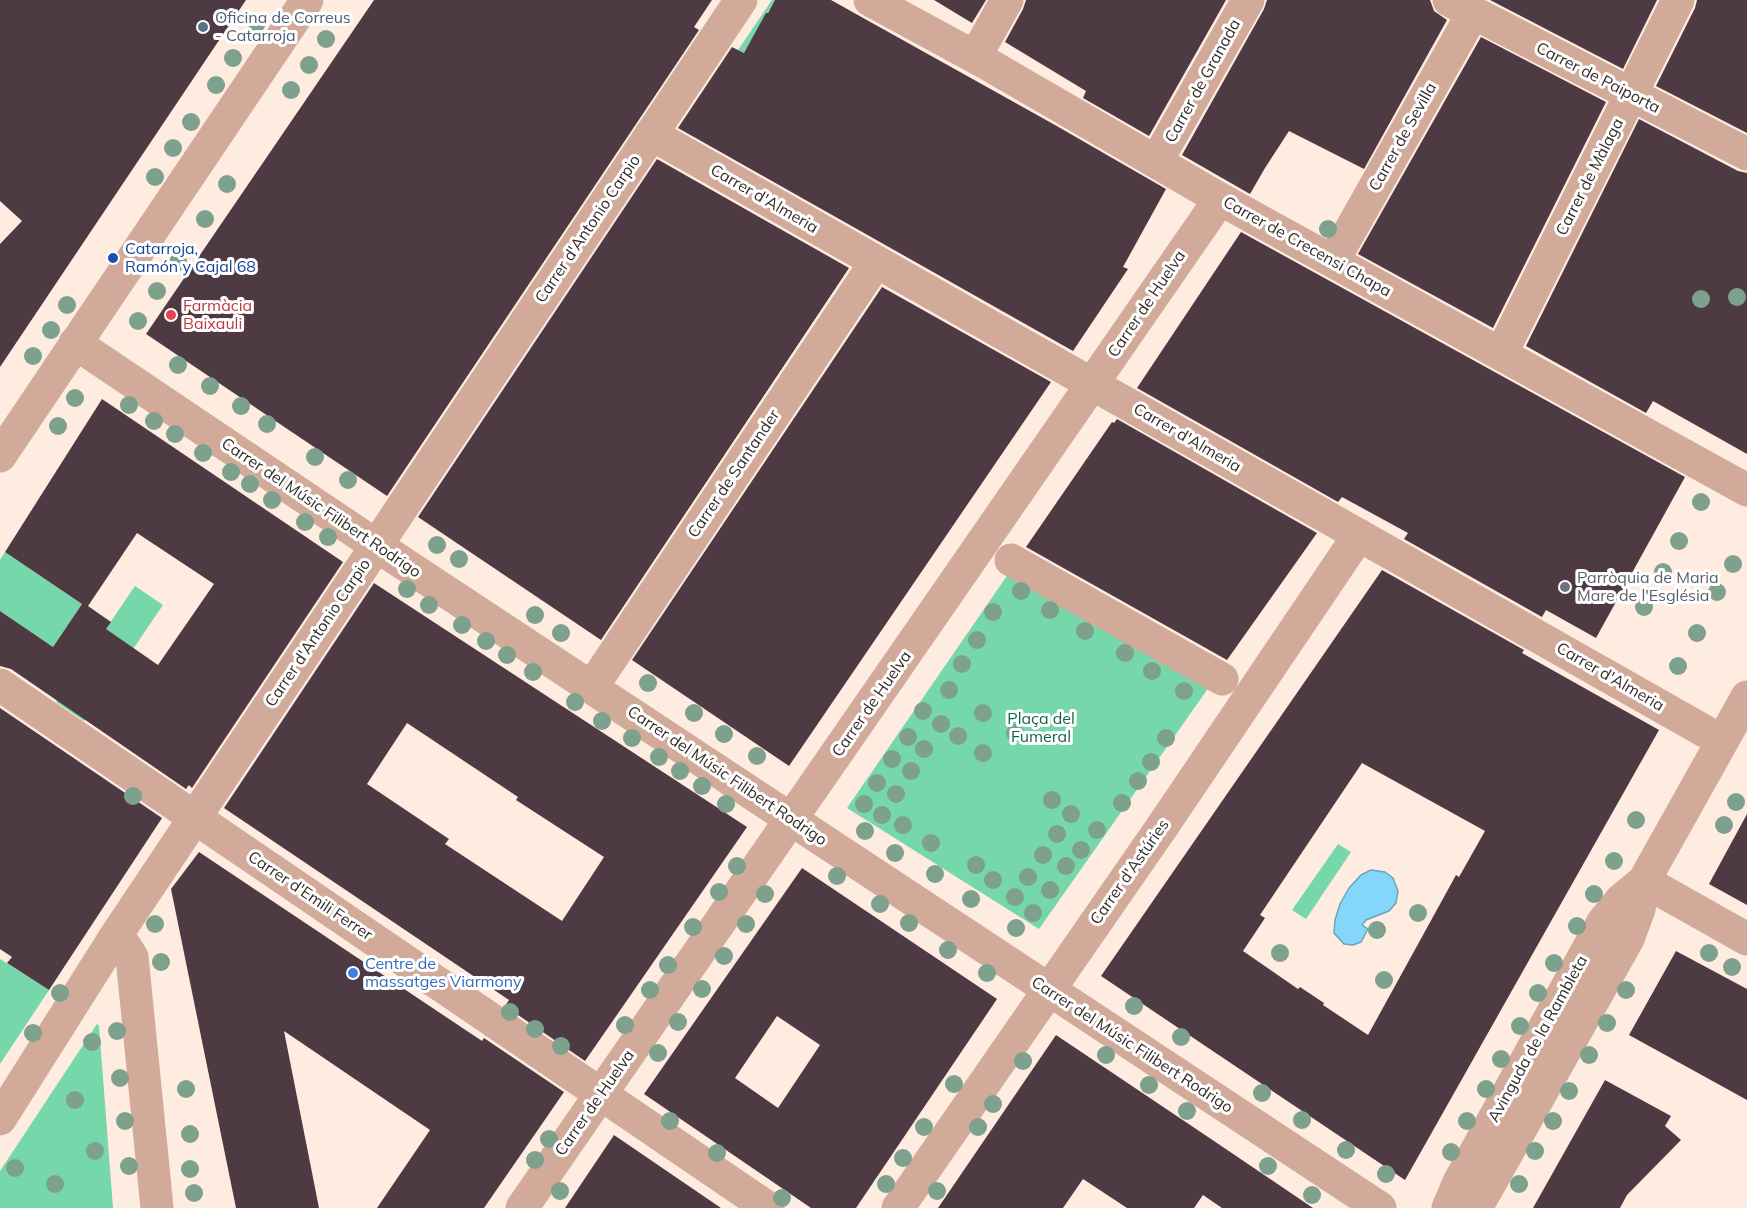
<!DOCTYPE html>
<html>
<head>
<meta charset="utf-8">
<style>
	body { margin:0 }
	canvas { display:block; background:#feece1 }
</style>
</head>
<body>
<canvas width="1747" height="1208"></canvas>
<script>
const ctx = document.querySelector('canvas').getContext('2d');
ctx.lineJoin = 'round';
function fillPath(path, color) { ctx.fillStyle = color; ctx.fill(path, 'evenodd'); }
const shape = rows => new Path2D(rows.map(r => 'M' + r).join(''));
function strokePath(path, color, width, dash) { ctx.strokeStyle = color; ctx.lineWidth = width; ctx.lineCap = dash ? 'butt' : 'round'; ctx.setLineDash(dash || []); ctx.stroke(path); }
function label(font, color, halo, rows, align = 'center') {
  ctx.font = font + ' Mulish,sans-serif'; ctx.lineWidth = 6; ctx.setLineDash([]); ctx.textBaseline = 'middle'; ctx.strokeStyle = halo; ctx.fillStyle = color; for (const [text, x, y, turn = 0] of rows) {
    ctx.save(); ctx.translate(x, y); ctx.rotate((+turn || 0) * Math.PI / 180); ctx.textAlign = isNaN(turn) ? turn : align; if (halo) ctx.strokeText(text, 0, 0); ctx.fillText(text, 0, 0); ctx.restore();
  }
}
fillPath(shape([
	[772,0,775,0,744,53,738,50],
	[5,552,82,604,53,647,0,611,0,560],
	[1011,570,1209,687,1039,929,847,808],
	[135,586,163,605,84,721,56,702],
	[1338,844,1351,852,1306,919,1292,910],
	[0,959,49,990,0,1064],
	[97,1024,99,1026,113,1208,0,1208,0,1171]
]), '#75d7aa');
const water = shape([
	[1371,870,1385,872,1393,878,1398,891,1396,903,1389,911,1366,920,1362,925,1368,929,1361,942,1353,945,1344,944,1334,933,1335,920,1340,904,1349,888,1361,875,1371,870]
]);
fillPath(water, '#84d6fb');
strokePath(water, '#6ca3bb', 1.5);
fillPath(shape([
	[0,0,246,0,0,367,0,244,22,221,0,201],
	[374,0,712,0,694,27,699,30,387,496,146,334],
	[775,0,831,0,1055,125,1166,189,1123,267,1128,269,1073,351,678,128,732,47,744,53,766,13,768,13],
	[934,0,986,0,972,23],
	[1026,0,1226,0,1149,136,1083,98,1086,91,1005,42,1023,9],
	[1267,0,1430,0,1434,11,1447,20,1364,169,1289,131,1265,168,1250,194,1182,155,1264,9],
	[1490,0,1657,0,1623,69],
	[1697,0,1747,0,1747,133,1656,86,1695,8],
	[1481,37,1606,102,1493,328,1358,254],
	[1639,119,1738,171,1747,173,1747,454,1653,401,1646,413,1526,346],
	[657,159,849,268,601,640,418,517],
	[1241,232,1685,477,1596,638,1546,610,1542,617,1404,539,1408,533,1342,497,1338,502,1137,388],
	[882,287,1051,382,789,766,632,660],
	[102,399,343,562,192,788,189,785,186,789,11,669,0,666,0,611,53,647,82,604,5,552],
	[137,533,214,584,158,665,106,629,111,622,88,606],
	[1117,419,1317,533,1227,660,1026,547,1112,422,1114,423],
	[1382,570,1524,650,1522,653,1659,730,1405,1180,1101,976],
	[1362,763,1485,831,1459,877,1456,875,1368,1035,1323,1005,1324,1003,1300,987,1298,989,1243,951,1265,918,1260,915],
	[374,583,747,827,585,1061,505,1006,509,1000,224,808],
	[407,723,518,797,516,800,604,857,562,921,445,844,449,839,367,784],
	[0,708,162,818,49,990,7,963,12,957,0,949],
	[1747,814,1747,905,1709,884],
	[199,852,482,1041,484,1038,564,1092,484,1208,377,1208,430,1130,284,1031,319,1208,236,1208,171,889],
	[802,868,997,999,856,1208,811,1208,644,1094],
	[777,1016,820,1045,778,1108,735,1078],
	[1676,951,1747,989,1747,1100,1629,1035],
	[1056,1035,1214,1141,1313,1208,1222,1208,1203,1195,1194,1208,1127,1208,1083,1179,1063,1208,938,1208],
	[1605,1080,1671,1116,1665,1126,1681,1140,1627,1195,1620,1208,1533,1208],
	[614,1135,721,1208,565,1208]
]), '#4e3a42');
strokePath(shape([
	[870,0,986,63,1220,199,1747,490],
	[1449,0,1747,154],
	[975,57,1007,0],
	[651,134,1722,741],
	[1156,162,1248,0],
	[1333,261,1473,13],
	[75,343,377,546,1380,1208],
	[1501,354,1678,0],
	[0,456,307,0],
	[1011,560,1222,679],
	[0,685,768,1208],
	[592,687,876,262],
	[1644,881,1747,939],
	[115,937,125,946,132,957,157,1208],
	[0,1119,115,937,741,0],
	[522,1208,1220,199],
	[898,1208,1164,824,1359,535],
	[1448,1208,1459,1182,1603,922,1621,900,1644,881],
	[1476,1208,1628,939,1639,909,1644,881,1747,697]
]), '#d2aa99', 33);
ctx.fillStyle = '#7da18c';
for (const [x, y] of [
	[257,23],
	[326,39],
	[233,58],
	[309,65],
	[216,85],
	[291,90],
	[191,122],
	[173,148],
	[155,177],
	[227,184],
	[205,219],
	[1328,229],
	[178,262],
	[157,291],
	[1737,297],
	[1701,299],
	[67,305],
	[138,321],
	[51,330],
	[33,356],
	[178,365],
	[210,386],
	[75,398],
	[129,405],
	[241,406],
	[154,421],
	[267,424],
	[58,426],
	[175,434],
	[203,453],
	[315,457],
	[231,472],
	[348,480],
	[250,484],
	[272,500],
	[1701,502],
	[305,522],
	[328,537],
	[1679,541],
	[437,545],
	[459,559],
	[1733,564],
	[1663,572],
	[407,589],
	[1021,591],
	[1717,592],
	[429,605],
	[1644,607],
	[1050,610],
	[993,612],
	[535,615],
	[462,625],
	[1085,631],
	[561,633],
	[1697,633],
	[977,640],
	[486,641],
	[1125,653],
	[507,655],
	[962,664],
	[1678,666],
	[1152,671],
	[533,672],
	[648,683],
	[949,690],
	[1184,691],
	[575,702],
	[923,711],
	[694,713],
	[983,713],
	[602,721],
	[941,724],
	[1015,733],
	[724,734],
	[958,736],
	[908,737],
	[632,738],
	[1166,738],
	[924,749],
	[983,753],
	[757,756],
	[659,757],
	[892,759],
	[1151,762],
	[680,771],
	[911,771],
	[1138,781],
	[877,783],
	[702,786],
	[896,794],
	[133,796],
	[1052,800],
	[1736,802],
	[1122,803],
	[726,804],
	[864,804],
	[1071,814],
	[882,815],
	[1636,820],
	[903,825],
	[1724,825],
	[1097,830],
	[865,831],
	[1057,834],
	[931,843],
	[1081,850],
	[895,853],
	[1043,855],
	[1614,861],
	[976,865],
	[737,866],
	[1066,866],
	[935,874],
	[837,876],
	[1028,877],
	[993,880],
	[1050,890],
	[719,892],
	[765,894],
	[1594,894],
	[1015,897],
	[971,899],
	[880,904],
	[1033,913],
	[1418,913],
	[909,923],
	[155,924],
	[746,924],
	[1577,926],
	[693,927],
	[1016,928],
	[1377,930],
	[948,950],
	[1280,953],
	[1709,953],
	[724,956],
	[161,962],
	[1554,963],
	[668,965],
	[1732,967],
	[987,973],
	[1384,980],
	[702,989],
	[650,990],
	[1626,990],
	[60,993],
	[1538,993],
	[1134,1006],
	[510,1012],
	[678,1022],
	[1607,1023],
	[625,1025],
	[1520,1026],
	[535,1029],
	[117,1031],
	[33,1033],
	[1181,1037],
	[92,1042],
	[561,1046],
	[658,1053],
	[1106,1055],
	[1589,1055],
	[1501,1059],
	[1023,1061],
	[120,1078],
	[954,1084],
	[1149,1085],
	[186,1089],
	[1486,1089],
	[1569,1091],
	[1262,1093],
	[75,1100],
	[993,1104],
	[1187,1111],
	[1302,1120],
	[125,1121],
	[670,1121],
	[1467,1121],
	[1553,1121],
	[924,1127],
	[978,1127],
	[190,1134],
	[549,1139],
	[1346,1150],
	[95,1151],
	[1535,1151],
	[1451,1152],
	[717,1153],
	[903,1158],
	[535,1160],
	[129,1166],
	[1268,1166],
	[15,1168],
	[190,1169],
	[1386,1174],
	[55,1184],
	[886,1184],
	[1519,1184],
	[560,1191],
	[937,1191],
	[194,1193],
	[1312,1195],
	[782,1198]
]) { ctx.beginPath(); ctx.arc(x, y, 9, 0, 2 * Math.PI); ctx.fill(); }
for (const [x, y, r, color] of [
	[203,27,6,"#5c6f8a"],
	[113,258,6,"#1a4fb4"],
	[171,315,6,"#e0444e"],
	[1565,587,6,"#6b7280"],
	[353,973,6,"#3f7fe0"]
]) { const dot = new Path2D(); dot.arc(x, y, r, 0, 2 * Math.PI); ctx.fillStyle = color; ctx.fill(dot); strokePath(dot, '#fff', 2); }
label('16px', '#4e5e75', '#fff', [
	["Oficina de Correus",215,18],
	["- Catarroja",215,36]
], 'left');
label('16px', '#342c27', '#fff', [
	["Carrer de Paiporta",1598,78,27],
	["Carrer de Granada",1203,81,-61],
	["Carrer de Sevilla",1403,137,-61],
	["Carrer de Màlaga",1590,177,-63],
	["Carrer d'Almeria",764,199,30],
	["Carrer d'Antonio Carpio",588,229,-56],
	["Carrer de Crecensi Chapa",1307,247,29],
	["Carrer de Huelva",1147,304,-56],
	["Carrer d'Almeria",1187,438,30],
	["Carrer de Santander",734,474,-56],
	["Carrer del Músic Filibert Rodrigo",321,508,34],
	["Carrer d'Antonio Carpio",318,633,-56],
	["Carrer d'Almeria",1610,677,30],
	["Carrer de Huelva",872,704,-55],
	["Carrer del Músic Filibert Rodrigo",727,776,34],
	["Carrer d'Astúries",1130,872,-55],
	["Carrer d'Emili Ferrer",310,896,34],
	["Avinguda de la Rambleta",1538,1039,-61],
	["Carrer del Músic Filibert Rodrigo",1132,1045,33],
	["Carrer de Huelva",595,1103,-55]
]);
label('16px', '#164399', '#fff', [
	["Catarroja,",125,249],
	["Ramón y Cajal 68",125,267]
], 'left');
label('16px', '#be3a42', '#fff', [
	["Farmàcia",183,306],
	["Baixauli",183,324]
], 'left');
label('16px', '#5b616d', '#fff', [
	["Parròquia de Maria",1577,578],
	["Mare de l'Església",1577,596]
], 'left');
label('16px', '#146446', '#fff', [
	["Plaça del",1041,719],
	["Fumeral",1041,737]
]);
label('16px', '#366cbe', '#fff', [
	["Centre de",365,964],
	["massatges Viarmony",365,982]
], 'left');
</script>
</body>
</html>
